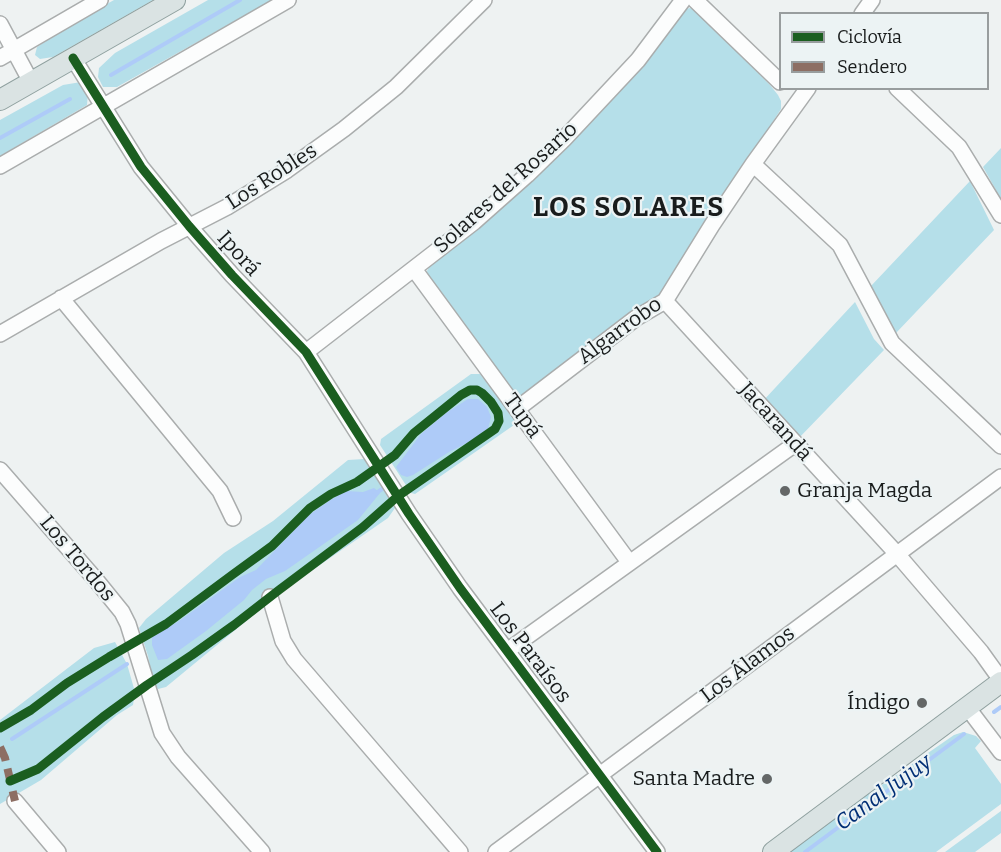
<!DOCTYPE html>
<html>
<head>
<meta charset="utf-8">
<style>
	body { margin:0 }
	#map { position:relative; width:1001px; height:852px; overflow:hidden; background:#eef2f2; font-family:Bitter,serif }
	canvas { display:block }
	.legend { position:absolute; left:779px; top:12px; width:210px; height:78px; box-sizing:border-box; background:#ecf3f4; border:2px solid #989d9e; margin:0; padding:8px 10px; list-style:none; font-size:18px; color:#191c1c }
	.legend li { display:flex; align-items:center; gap:12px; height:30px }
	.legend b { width:30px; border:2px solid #989d9e }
</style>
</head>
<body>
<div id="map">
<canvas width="1001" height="852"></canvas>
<ul class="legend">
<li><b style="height:8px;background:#1b5e20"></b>Ciclovía</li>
<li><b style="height:8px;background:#8d6e63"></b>Sendero</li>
</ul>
</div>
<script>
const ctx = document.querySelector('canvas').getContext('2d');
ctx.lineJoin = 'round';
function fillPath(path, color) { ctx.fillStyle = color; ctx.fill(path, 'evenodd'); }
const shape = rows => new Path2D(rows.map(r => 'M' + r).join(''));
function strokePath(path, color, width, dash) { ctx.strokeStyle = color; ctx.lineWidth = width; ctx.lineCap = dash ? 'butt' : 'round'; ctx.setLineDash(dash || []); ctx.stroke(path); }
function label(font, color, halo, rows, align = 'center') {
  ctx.font = font + ' Bitter,serif'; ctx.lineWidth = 4.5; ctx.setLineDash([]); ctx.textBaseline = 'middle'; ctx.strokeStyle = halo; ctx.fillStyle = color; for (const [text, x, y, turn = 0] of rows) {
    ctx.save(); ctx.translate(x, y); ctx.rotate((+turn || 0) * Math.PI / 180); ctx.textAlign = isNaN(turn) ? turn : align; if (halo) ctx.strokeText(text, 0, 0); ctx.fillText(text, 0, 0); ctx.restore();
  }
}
fillPath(shape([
	[114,0,153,0,53,57,40,59,35,55,37,47,75,22],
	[208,0,272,0,117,87,103,87,98,77,99,68,115,53],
	[690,8,696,10,770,85,778,95,781,101,781,109,669,285,658,298,523,398,518,398,428,280,427,271,430,265,481,226,557,158,596,117,652,52,681,10],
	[81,82,88,93,87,105,0,156,0,120,63,85],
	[1001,148,1001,199,983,167],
	[970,181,994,230,896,333,871,286],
	[855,302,874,339,884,350,797,440,762,402],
	[471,374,480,374,514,418,514,425,415,494,411,493,380,445,381,439],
	[364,459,395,508,388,518,285,589,166,687,158,689,153,681,148,656,139,628,146,619,224,553,273,521,348,460],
	[115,642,127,664,135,692,133,705,117,715,41,780,0,804,0,720,94,648],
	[963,732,976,736,981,741,975,748,1001,784,1001,804,936,852,789,852,837,816,954,735],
	[1001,811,1001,833,975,852,945,852]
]), '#b5dfe9');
fillPath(shape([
	[468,399,478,399,487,407,491,417,488,429,471,441,449,452,413,475,407,477,401,475,396,467,421,434,446,413],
	[374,488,380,493,358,520,285,571,266,579,252,590,244,600,206,631,167,659,158,660,152,645,152,637,179,621,240,577,256,570,309,515,329,501,346,491,363,492]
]), '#aecbf8');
strokePath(shape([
	[111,75,240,0],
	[0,138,70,99],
	[375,494,382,489],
	[994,712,1001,707],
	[12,739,127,664],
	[805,852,964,734]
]), '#aecbf8', 4);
const minor = shape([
	[695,0,780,82],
	[862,14,872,0],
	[0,24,31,82],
	[0,58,100,0],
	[73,58,141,167,189,226,232,275,306,352,409,514,460,588,657,852],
	[897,88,959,147,1001,215],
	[753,164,840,245,892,343,1001,446],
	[0,166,288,0],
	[414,269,629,562],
	[61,298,220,491,233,518],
	[665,301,897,554,981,652,1001,680],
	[0,334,161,241,227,207,287,170,344,129,396,87,484,0],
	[306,352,474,222,527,175,564,139,638,60,683,0],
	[517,409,636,318,665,301,712,225,753,164,808,88],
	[0,470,96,580,122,612,128,624,162,733,178,757,262,852],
	[270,597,283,641,294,659,460,852],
	[507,651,795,444],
	[967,707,1001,752],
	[15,801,58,852],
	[496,852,1001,477]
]);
const major = shape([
	[0,100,175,0],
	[773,852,1001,682]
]);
strokePath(minor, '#aaadad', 18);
strokePath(major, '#8fa09f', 22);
strokePath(minor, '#fcfdfd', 15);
strokePath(major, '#dae3e3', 20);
strokePath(shape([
	[0,747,5,758,15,801]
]), '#8d6e63', 8, [15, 8]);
strokePath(shape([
	[73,58,141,167,189,226,232,275,306,352,409,514,460,588,657,852],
	[0,728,31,710,67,683,109,657,166,624,232,575,272,546,310,508,331,494,357,482,395,455,414,433,461,395,470,390,477,390,482,393,491,402,498,413,499,421,495,429,398,496,363,527,279,590,234,625,192,655,147,685,103,717,38,769,10,781]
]), '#1b5e20', 9);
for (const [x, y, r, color] of [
	[785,491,6,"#646767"],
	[922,703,6,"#646767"],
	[767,779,6,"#646767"]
]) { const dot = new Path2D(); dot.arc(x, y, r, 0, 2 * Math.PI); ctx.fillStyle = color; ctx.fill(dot); strokePath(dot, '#ecf3f4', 2); }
label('21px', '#191c1c', '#ecf3f4', [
	["Los Robles",272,177,-33],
	["Solares del Rosario",506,188,-42],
	["Iporá",238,254,48],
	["Algarrobo",620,331,-36],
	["Tupá",522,416,54],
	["Jacarandá",775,422,48],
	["Los Tordos",77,559,50],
	["Los Paraísos",530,653,53],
	["Los Álamos",748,665,-37]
]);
label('21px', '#191c1c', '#ecf3f4', [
	["Granja Magda",797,491,"left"],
	["Índigo",910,703],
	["Santa Madre",755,779]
], 'right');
label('italic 22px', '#002e75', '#ecf3f4', [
	["Canal Jujuy",884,793,-36]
]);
ctx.letterSpacing = '1.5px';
label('bold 27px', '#191c1c', '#ecf3f4', [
	["LOS SOLARES",629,208]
]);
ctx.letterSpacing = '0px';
</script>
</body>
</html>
